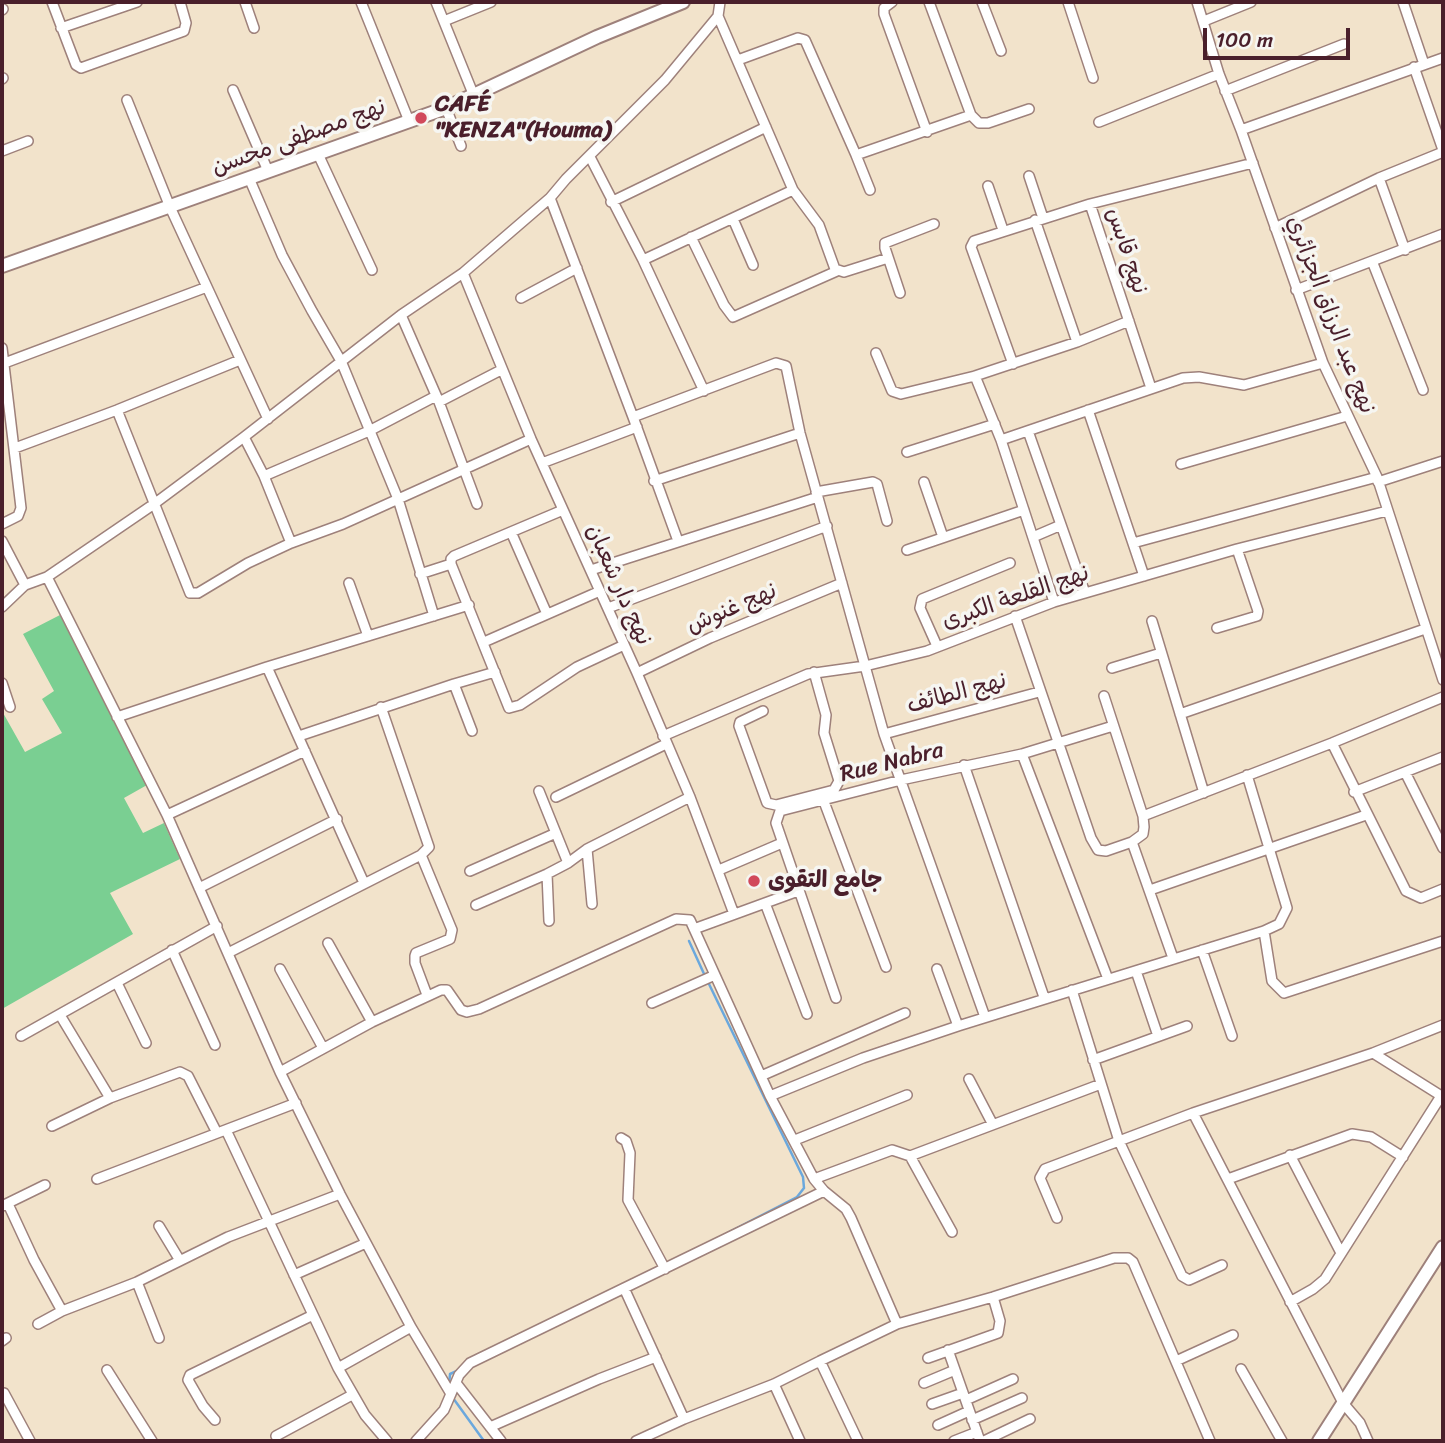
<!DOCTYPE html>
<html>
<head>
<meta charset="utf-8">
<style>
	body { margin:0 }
	#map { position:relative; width:1445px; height:1443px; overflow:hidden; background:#f2e3cb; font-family:Sriracha,sans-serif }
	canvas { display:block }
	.frame { position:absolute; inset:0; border:4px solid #4a1f2b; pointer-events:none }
	.scale { position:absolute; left:1203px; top:28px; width:147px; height:32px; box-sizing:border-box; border:4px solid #4a1f2b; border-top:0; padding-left:9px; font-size:21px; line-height:24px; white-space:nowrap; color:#4a1f2b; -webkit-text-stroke:5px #f6f6f2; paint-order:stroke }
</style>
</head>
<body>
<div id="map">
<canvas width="1445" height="1443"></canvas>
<div class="frame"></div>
<div class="scale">100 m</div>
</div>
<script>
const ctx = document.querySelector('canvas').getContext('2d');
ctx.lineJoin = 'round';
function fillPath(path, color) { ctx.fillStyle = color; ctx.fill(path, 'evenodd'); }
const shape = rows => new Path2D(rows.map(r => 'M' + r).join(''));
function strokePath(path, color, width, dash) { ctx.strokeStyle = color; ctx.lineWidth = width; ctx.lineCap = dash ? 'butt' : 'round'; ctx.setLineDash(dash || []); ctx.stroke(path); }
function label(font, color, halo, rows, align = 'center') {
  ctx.font = font + ' Sriracha,"Playpen Sans Arabic",sans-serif'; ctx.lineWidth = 7; ctx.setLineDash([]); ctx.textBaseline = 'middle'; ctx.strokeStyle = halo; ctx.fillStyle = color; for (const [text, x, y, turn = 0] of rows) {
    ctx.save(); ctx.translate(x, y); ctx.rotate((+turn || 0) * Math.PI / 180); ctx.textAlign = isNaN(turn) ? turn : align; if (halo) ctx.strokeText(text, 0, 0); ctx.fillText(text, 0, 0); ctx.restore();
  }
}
fillPath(shape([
	[60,615,147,785,124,798,143,833,164,823,180,859,110,893,133,934,2,1009,2,711,25,752,62,733,42,699,54,691,23,634]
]), '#7acf92');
strokePath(shape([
	[689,941,705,976],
	[702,1246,797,1197,804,1188,803,1177,708,982],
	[449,1386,450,1374,459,1370],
	[453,1398,484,1441]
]), '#6ba8dd', 2.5);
const street = shape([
	[52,2,76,65,81,68,184,31,186,23,180,2],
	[245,2,254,28],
	[361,2,409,121],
	[436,2,474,96],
	[892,2,884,8,884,14,927,132],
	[929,2,971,115,979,123,988,123,1029,109],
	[982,2,1001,51],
	[1068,2,1093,78],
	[1197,2,1219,74,1241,130,1323,363,1377,477,1443,680],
	[1403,2,1424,64],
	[2,10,3,9],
	[718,16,793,190,819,225,835,269,844,272,888,258],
	[444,21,491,2],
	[1204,21,1251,2],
	[61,28,137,2],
	[738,60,798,38,805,40,856,155,971,115],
	[1414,67,1443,150],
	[2,79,3,78],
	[233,90,268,171],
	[1225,91,1344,44],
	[127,100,170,207,268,419],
	[446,108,461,146],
	[1099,122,1219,74],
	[1241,130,1443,58],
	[2,151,28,141],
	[318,154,372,270],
	[856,155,870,190],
	[590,157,643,260,704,391],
	[1029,176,1043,218],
	[249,178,282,255,312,311,341,361,398,499,434,616],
	[1379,178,1405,250],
	[988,186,1003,230],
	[550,198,633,417,678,541],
	[611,202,766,127],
	[1090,204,1151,388],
	[733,219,753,265],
	[1035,220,1077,342],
	[1275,228,1379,178,1443,152],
	[691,237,724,305,733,317,837,271],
	[643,260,793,190],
	[1372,261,1423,390],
	[463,273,531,439,637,673,690,797,734,914],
	[1296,290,1443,234],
	[900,293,885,248,885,243,934,224],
	[521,298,577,268],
	[401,315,439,402,477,504],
	[2,348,21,508,18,516,2,524],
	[876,353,892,391,901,394,975,376,1077,342,1129,321],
	[2,364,207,287],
	[1013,364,971,247,974,241,1090,204,1253,163],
	[975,376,1001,440,1054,602],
	[439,402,501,370],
	[117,410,190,593,198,593,248,563,291,543],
	[1088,410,1144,576],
	[633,417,776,363,786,366,800,433,884,734,985,1017],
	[1028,431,1085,593],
	[244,437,264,476,291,543,343,524,531,439],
	[1001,440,1183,378,1199,377,1244,385,1323,363],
	[15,448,117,410,240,360],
	[907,452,995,424],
	[542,463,637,427],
	[1181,464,1347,416],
	[264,476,369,431,436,396],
	[654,481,800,433],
	[924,482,943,537],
	[1378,482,1443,461],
	[816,492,873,482,877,484,887,521],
	[511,532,547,614],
	[1033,537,1061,525],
	[2,541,25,585],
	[1133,543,1377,477],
	[907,550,1024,510],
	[451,564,509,708,520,705,577,667,624,645],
	[591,570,818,497],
	[420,574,451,564,451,559,454,556,563,510],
	[47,577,167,815,280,1072,340,1194,411,1327,451,1394],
	[349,583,368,636],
	[2,607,25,585,47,577,154,504,244,437,401,315,463,273,550,198,566,179,665,80,718,16,720,2],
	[608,608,827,526],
	[1015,616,1091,838,1098,850,1106,851,1132,842,1143,834,1144,827,1143,816,1104,696],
	[1152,621,1204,793],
	[1217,628,1257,616,1258,611,1237,549],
	[484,642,600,591],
	[937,646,920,608,922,599,1010,563],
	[267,667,364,883],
	[1112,668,1161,653],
	[637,673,710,638,842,583],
	[2,683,10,707],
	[454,684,472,731],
	[763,711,740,722,739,726,767,803,776,805,834,790,839,781,824,733,826,715,814,672],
	[1180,714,1425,629],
	[117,717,267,667,469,605],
	[884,734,1039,692],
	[299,736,454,684,495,672],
	[663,736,808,674,865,666,927,651,1054,602,1237,549,1387,511],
	[1332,743,1406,891,1421,898,1443,889],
	[1022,754,1108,979],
	[964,765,1044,997],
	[1405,772,1443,848],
	[539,791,568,863],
	[1354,792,1443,757],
	[556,797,666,744],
	[823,799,886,967],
	[167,815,305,751],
	[1143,816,1332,743,1443,697],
	[1132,842,1173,958],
	[587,849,592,904],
	[421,855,452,930,450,939,416,953,415,956,415,963,427,995],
	[719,870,782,843],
	[470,871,556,833],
	[547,874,549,921],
	[199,888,337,819],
	[1150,890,1366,815],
	[765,903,807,1014],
	[476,905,547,874,568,863,587,849,690,797],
	[694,929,798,891],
	[1264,931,1272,981,1284,993,1443,941],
	[328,943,372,1022],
	[172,950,215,1045],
	[1202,950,1232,1036],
	[228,953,421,855,429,847,381,707],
	[280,969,323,1048],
	[937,969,958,1026],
	[1136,971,1158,1036],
	[117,983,146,1043],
	[1072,990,1119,1141,1182,1276,1189,1280,1222,1265],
	[836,998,776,823,780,811,901,780,1022,754,1113,726],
	[652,1003,715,975],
	[60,1015,110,1098],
	[21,1036,217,926],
	[1373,1053,1443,1097],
	[1093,1060,1187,1026],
	[280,1072,372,1022,441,990,447,990,461,1010,467,1012,479,1009,676,919,690,920,770,1096,814,1179,824,1191,846,1209,851,1218,897,1324,993,1297,1114,1258,1128,1258,1133,1262,1210,1441],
	[761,1076,905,1013],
	[969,1079,992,1123],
	[770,1096,863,1058,958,1026,1264,931,1279,924,1287,908,1247,775],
	[1193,1113,1343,1403,1360,1423,1368,1441],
	[52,1126,110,1098,180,1072,188,1076,217,1133],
	[226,1130,338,1368,365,1415,387,1441],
	[621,1138,626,1141,630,1153,628,1200,665,1269],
	[795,1140,907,1095],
	[1290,1155,1341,1253],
	[910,1156,952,1232],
	[97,1179,296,1103],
	[814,1179,892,1150,910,1156,1101,1084],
	[1228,1179,1352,1134,1371,1137,1403,1157],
	[8,1204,34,1260,62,1311],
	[2,1206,45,1185],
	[1057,1218,1040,1178,1045,1169,1193,1113,1373,1053,1443,1025],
	[159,1226,179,1259],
	[294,1275,366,1243],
	[137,1282,159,1338],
	[624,1288,684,1419,774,1384,820,1361],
	[1290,1302,1313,1289,1325,1279,1441,1096],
	[38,1324,62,1311,137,1282,228,1237,340,1194],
	[2,1341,6,1338],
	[948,1350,980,1441],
	[928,1358,998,1333,1000,1321,993,1297],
	[1176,1361,1233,1335],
	[338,1368,411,1327],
	[1241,1369,1282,1441],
	[107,1370,152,1441],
	[456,1383,501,1441],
	[924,1383,955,1370],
	[774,1384,800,1441],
	[4,1393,30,1441],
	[966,1400,1013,1379],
	[932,1404,963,1393],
	[215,1420,203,1406,188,1380,190,1375,313,1315],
	[972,1420,1022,1398],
	[938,1425,969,1411],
	[490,1427,599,1379,656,1357],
	[276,1436,352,1395],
	[416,1441,444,1410,459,1375,470,1363,824,1191],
	[636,1441,684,1419],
	[858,1441,820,1361,897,1324],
	[954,1441,977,1432],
	[984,1441,1030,1419]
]);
const secondary = shape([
	[2,266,446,108,597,37,683,2],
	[1319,1441,1443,1247]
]);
strokePath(street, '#9e817b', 12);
strokePath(secondary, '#9e817b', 16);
strokePath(street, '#fff', 9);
strokePath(secondary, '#fff', 12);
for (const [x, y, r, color] of [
	[421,118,7,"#d1495b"],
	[754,881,7,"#d1495b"]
]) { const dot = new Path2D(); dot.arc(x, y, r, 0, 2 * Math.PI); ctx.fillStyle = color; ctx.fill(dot); strokePath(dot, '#f6f6f2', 2.5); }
label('bold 23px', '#4a1f2b', '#f6f6f2', [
	["CAFÉ",435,105],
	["\"KENZA\"(Houma)",435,131],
	["جامع التقوى",768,881]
], 'left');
label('23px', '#4a1f2b', '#f6f6f2', [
	["نهج مصطفى محسن",299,138,-20],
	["نهج قابس",1126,251,72],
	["نهج عبد الرزاق الجزائري",1330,315,69],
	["نهج دار شعبان",618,585,66],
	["نهج القلعة الكبرى",1016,598,-19],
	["نهج غنوش",732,609,-23],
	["نهج الطائف",957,694,-15],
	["Rue Nabra",892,763,-14]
]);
</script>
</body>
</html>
